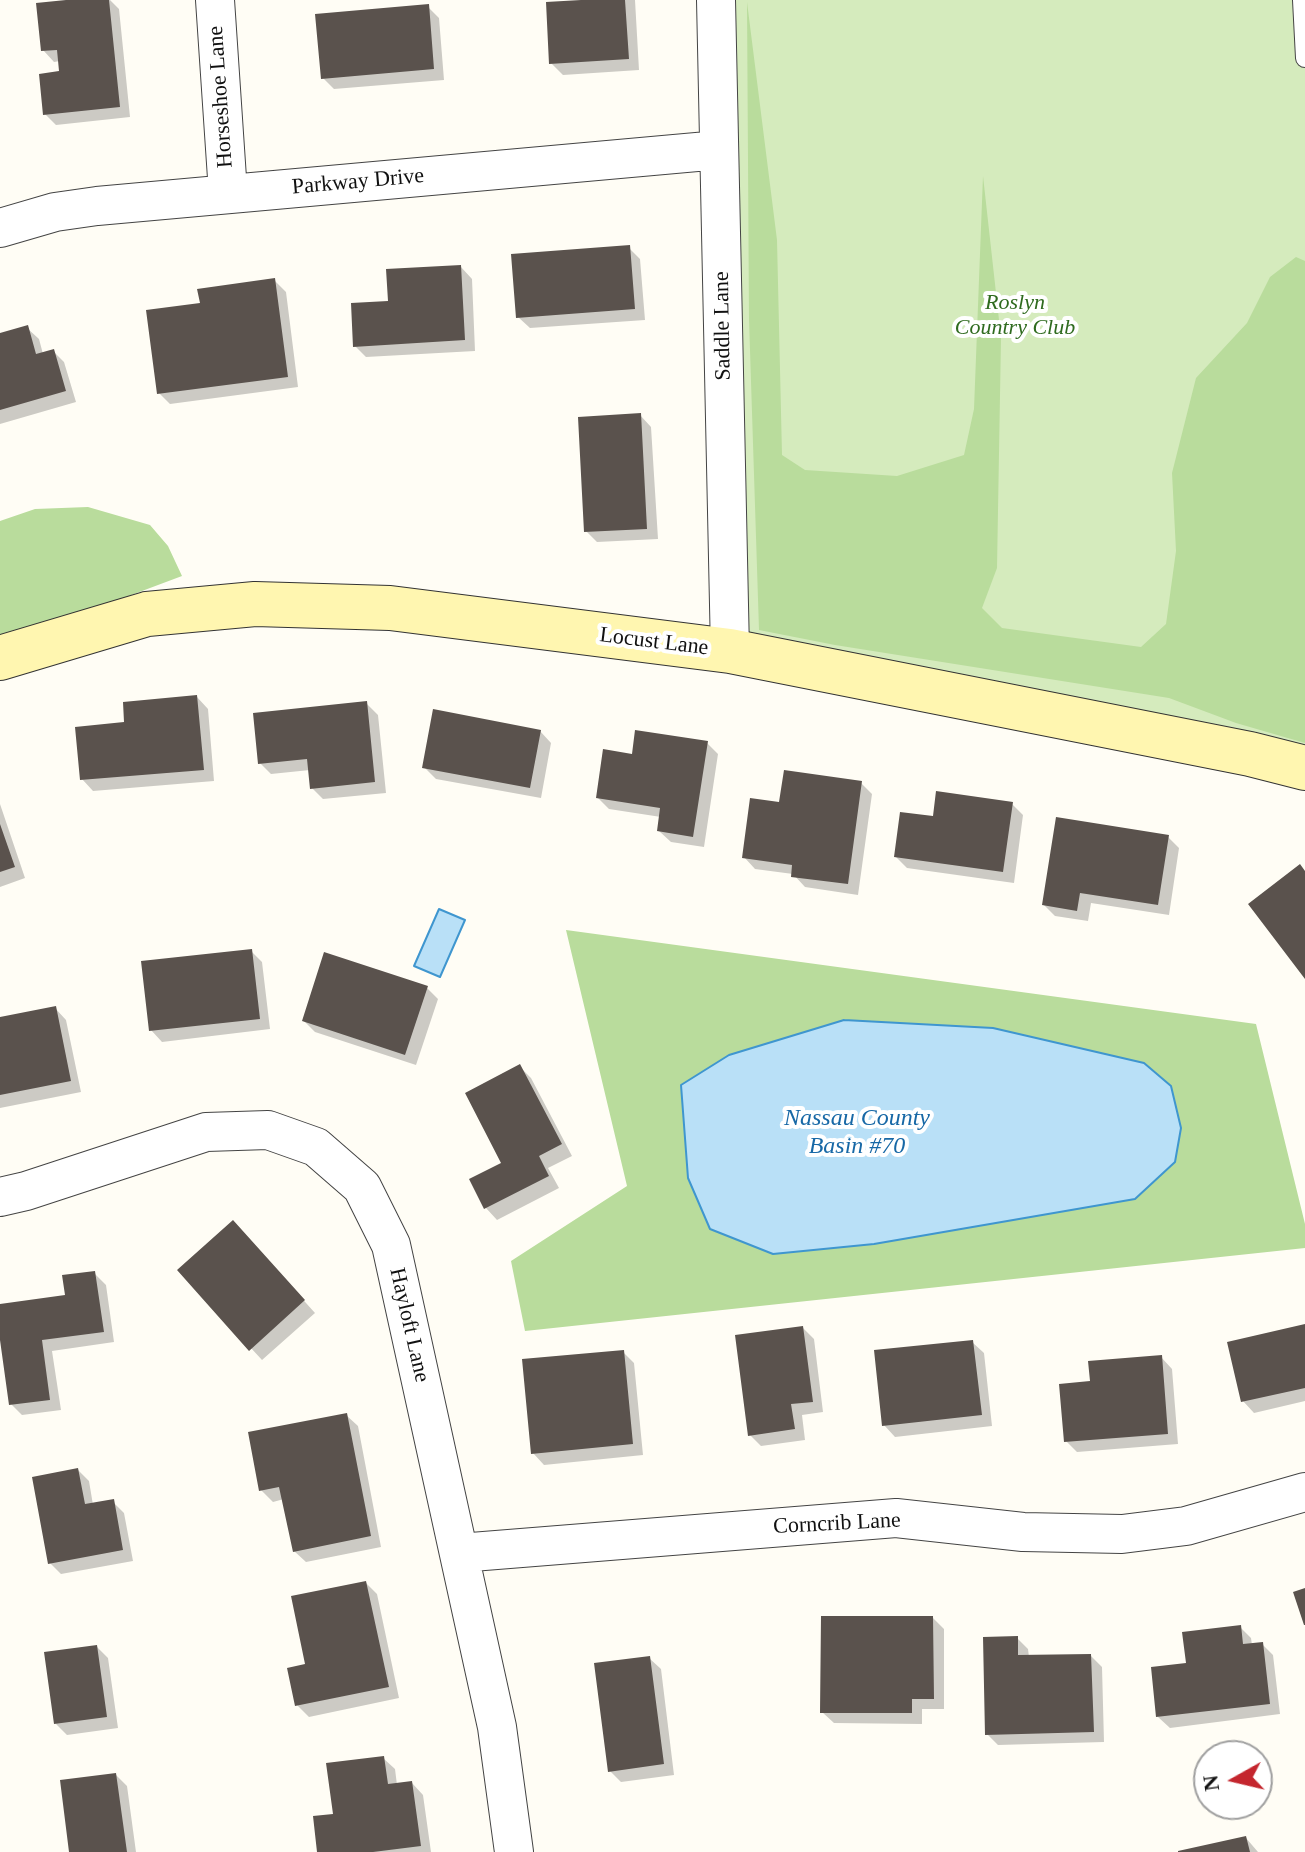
<!DOCTYPE html>
<html>
<head>
<meta charset="utf-8">
<style>
	body { margin:0 }
	#map { position:relative; width:1305px; height:1852px; overflow:hidden; background:#fffdf5; font-family:Georgia,serif }
	canvas { display:block }
	.north { position:absolute; left:1193px; top:1740px; width:80px; height:80px; box-sizing:border-box; background:#fff; border:2px solid #a0a0a0; border-radius:50%; rotate:262deg; font-size:22px; font-weight:700; line-height:32px; text-align:center; color:#111 }
	.north::after { content:''; display:block; margin:auto; width:28px; height:36px; background:#c4262e; clip-path:polygon(50% 0,100% 100%,50% 72%,0 100%) }
</style>
</head>
<body>
<div id="map">
<canvas width="1305" height="1852"></canvas>
<div class="north">N</div>
</div>
<script>
const ctx = document.querySelector('canvas').getContext('2d');
ctx.lineJoin = 'round';
function fillPath(path, color) { ctx.fillStyle = color; ctx.fill(path, 'evenodd'); }
const shape = rows => new Path2D(rows.map(r => 'M' + r).join(''));
function strokePath(path, color, width, dash) { ctx.strokeStyle = color; ctx.lineWidth = width; ctx.lineCap = dash ? 'butt' : 'round'; ctx.setLineDash(dash || []); ctx.stroke(path); }
function label(font, color, halo, rows, align = 'center') {
  ctx.font = font + ' Georgia,serif'; ctx.lineWidth = 8; ctx.setLineDash([]); ctx.textBaseline = 'middle'; ctx.strokeStyle = halo; ctx.fillStyle = color; for (const [text, x, y, turn = 0] of rows) {
    ctx.save(); ctx.translate(x, y); ctx.rotate((+turn || 0) * Math.PI / 180); ctx.textAlign = isNaN(turn) ? turn : align; if (halo) ctx.strokeText(text, 0, 0); ctx.fillText(text, 0, 0); ctx.restore();
  }
}
fillPath(shape([
	[720,0,1305,0,1305,768,730,651]
]), '#d5ebbd');
fillPath(shape([
	[747,2,777,240,782,455,805,470,897,476,964,455,974,409,983,176,1001,338,997,568,982,608,1002,628,1141,647,1166,624,1176,551,1172,473,1196,378,1247,323,1270,277,1296,257,1305,261,1305,743,1236,723,1169,698,835,645,759,630,749,319],
	[88,507,150,525,168,546,182,576,118,600,0,638,0,521,35,509],
	[566,930,1256,1024,1305,1224,1305,1248,525,1331,511,1261,627,1186]
]), '#b9dc9c');
const water = shape([
	[439,909,465,920,440,977,414,966,439,909],
	[844,1020,993,1028,1144,1063,1171,1086,1181,1128,1175,1162,1135,1199,874,1244,773,1254,710,1229,688,1178,681,1085,729,1055,844,1020]
]);
fillPath(water, '#b9e0f7');
strokePath(water, '#3f96cf', 2);
fillPath(shape([
	[85,0,110,0,119,9,130,117,56,125,45,114,61,73,60,61,54,62,43,50],
	[583,0,635,0,639,70,563,75,551,63],
	[428,7,439,18,444,80,334,89,323,78],
	[629,248,640,259,645,320,530,328,518,317],
	[461,267,472,279,475,351,366,357,355,346,390,303],
	[274,280,286,292,298,387,170,404,159,393,202,305],
	[27,328,39,339,43,354,53,351,64,362,76,402,0,424,0,335],
	[640,415,651,427,658,539,597,542,586,531],
	[197,697,208,709,214,781,93,791,82,779,127,724],
	[366,703,378,715,386,793,323,799,312,788,310,770,271,774,260,763],
	[540,731,551,743,541,798,436,779,424,767],
	[707,743,718,754,704,847,671,842,659,831,661,817,609,809,598,798,634,756],
	[861,783,872,794,858,895,805,887,793,874,755,869,744,857,781,804],
	[0,804,25,878,0,887],
	[1012,804,1023,815,1014,883,907,868,896,857,935,818],
	[1168,837,1179,848,1169,915,1091,903,1088,921,1055,916,1044,905],
	[251,951,262,962,270,1029,162,1042,151,1030],
	[426,987,438,999,416,1065,315,1032,304,1021],
	[55,1008,66,1020,81,1092,0,1108,0,1019],
	[520,1067,531,1078,572,1156,548,1168,559,1188,497,1220,486,1208,471,1180,504,1164],
	[244,1234,315,1313,262,1360,180,1271],
	[94,1273,106,1285,114,1342,52,1351,61,1410,22,1415,11,1404,0,1326,0,1306,67,1297],
	[1305,1326,1305,1401,1254,1413,1243,1401],
	[803,1328,814,1339,823,1412,802,1415,805,1440,761,1446,750,1435],
	[972,1342,984,1353,992,1426,895,1437,884,1425],
	[623,1352,634,1363,643,1455,544,1465,533,1453],
	[1161,1357,1172,1369,1178,1444,1077,1452,1066,1441],
	[346,1415,358,1426,381,1547,306,1562,294,1551,284,1499,273,1502,261,1490],
	[78,1470,89,1481,93,1505,113,1502,124,1513,133,1561,61,1574,50,1563],
	[366,1583,377,1594,399,1698,309,1717,297,1705],
	[933,1618,944,1629,944,1709,922,1709,922,1724,834,1723,822,1712],
	[1240,1627,1251,1638,1252,1645,1262,1644,1273,1655,1280,1714,1170,1728,1158,1717,1188,1665],
	[1017,1638,1028,1649,1029,1657,1091,1656,1102,1667,1104,1742,998,1745,987,1734],
	[97,1647,108,1658,118,1728,67,1735,56,1724],
	[649,1658,661,1669,674,1775,621,1782,610,1771],
	[383,1758,395,1769,397,1785,412,1783,423,1795,431,1852,319,1852,335,1815],
	[116,1775,127,1786,136,1852,71,1852],
	[1246,1838,1258,1852,1182,1852]
]), '#0003');
fillPath(shape([
	[66,0,109,0,120,107,43,115,39,74,59,71,57,50,41,51,36,3],
	[581,0,625,0,629,59,549,64,546,2],
	[429,4,434,69,321,79,315,14],
	[630,245,635,309,516,318,511,254],
	[461,265,465,340,353,347,351,303,388,301,386,269],
	[275,278,288,377,157,394,146,310,200,303,197,289],
	[28,325,36,354,54,349,66,391,0,410,0,333],
	[641,413,647,529,584,532,578,417],
	[197,695,204,770,80,780,75,727,124,722,123,702],
	[367,701,375,782,310,789,307,759,258,764,253,713],
	[433,709,541,730,530,788,422,768],
	[635,730,708,741,693,837,657,831,660,808,596,798,603,749,632,754],
	[784,770,862,781,848,884,791,877,792,865,742,858,750,798,779,802],
	[936,791,1013,802,1003,872,894,857,900,812,933,816],
	[1056,817,1169,835,1158,905,1080,893,1077,911,1042,905],
	[0,824,15,867,0,872],
	[1300,864,1305,871,1305,979,1248,904],
	[252,949,260,1019,149,1031,141,961],
	[324,952,428,986,405,1055,302,1021],
	[56,1006,71,1081,0,1095,0,1017],
	[520,1064,562,1144,539,1156,549,1176,484,1209,469,1179,501,1163,465,1093],
	[233,1220,305,1300,249,1351,177,1270],
	[95,1271,104,1332,42,1340,50,1400,9,1405,0,1340,0,1304,65,1295,62,1275],
	[1305,1324,1305,1388,1241,1402,1227,1342],
	[803,1326,813,1402,791,1404,795,1429,748,1436,735,1335],
	[973,1340,982,1415,882,1426,874,1350],
	[624,1350,633,1444,531,1454,522,1359],
	[1162,1355,1168,1434,1064,1442,1059,1384,1090,1381,1088,1361],
	[347,1413,371,1536,293,1552,279,1487,259,1491,248,1432],
	[78,1468,85,1504,114,1499,123,1550,48,1564,32,1477],
	[366,1581,389,1687,295,1706,287,1668,305,1664,291,1596],
	[1305,1588,1305,1625,1304,1625,1293,1592],
	[821,1616,933,1616,934,1699,912,1699,912,1713,820,1713],
	[1241,1625,1243,1644,1263,1642,1270,1704,1156,1717,1151,1667,1186,1663,1182,1632],
	[1018,1636,1018,1655,1091,1654,1094,1732,985,1735,983,1637],
	[97,1645,107,1717,54,1724,44,1652],
	[650,1656,664,1764,608,1772,594,1663],
	[384,1756,388,1784,412,1781,421,1846,373,1852,317,1852,313,1816,333,1814,326,1763],
	[116,1773,127,1852,69,1852,60,1780],
	[1246,1836,1250,1852,1178,1852,1178,1851]
]), '#5a524d');
const lane = shape([
	[1302,0,1305,58]
]);
const street = shape([
	[215,0,228,193],
	[716,0,730,651],
	[0,228,55,212,97,206,719,150],
	[0,1197,26,1191,206,1132,268,1130,316,1147,362,1187,391,1245,497,1727,514,1852],
	[459,1553,896,1518,1023,1532,1122,1534,1186,1526,1305,1492]
]);
const secondary = shape([
	[0,658,147,614,255,604,390,608,730,651,1250,754,1305,768]
]);
strokePath(lane, '#444', 20);
strokePath(street, '#444', 40);
strokePath(secondary, '#333', 46);
strokePath(lane, '#fff', 18);
strokePath(street, '#fff', 38);
strokePath(secondary, '#fff6b0', 44);
label('22px', '#111', '#fff', [
	["Horseshoe Lane",221,97,-94],
	["Parkway Drive",358,182,-5],
	["Saddle Lane",723,326,-91],
	["Locust Lane",654,642,7],
	["Hayloft Lane",409,1325,77],
	["Corncrib Lane",837,1524,-3]
]);
label('italic 22px', '#2f6b1f', '#fff', [
	["Roslyn",1015,303],
	["Country Club",1015,328]
]);
label('italic 24px', '#1768a6', '#fff', [
	["Nassau County",857,1119],
	["Basin #70",857,1147]
]);
</script>
</body>
</html>
